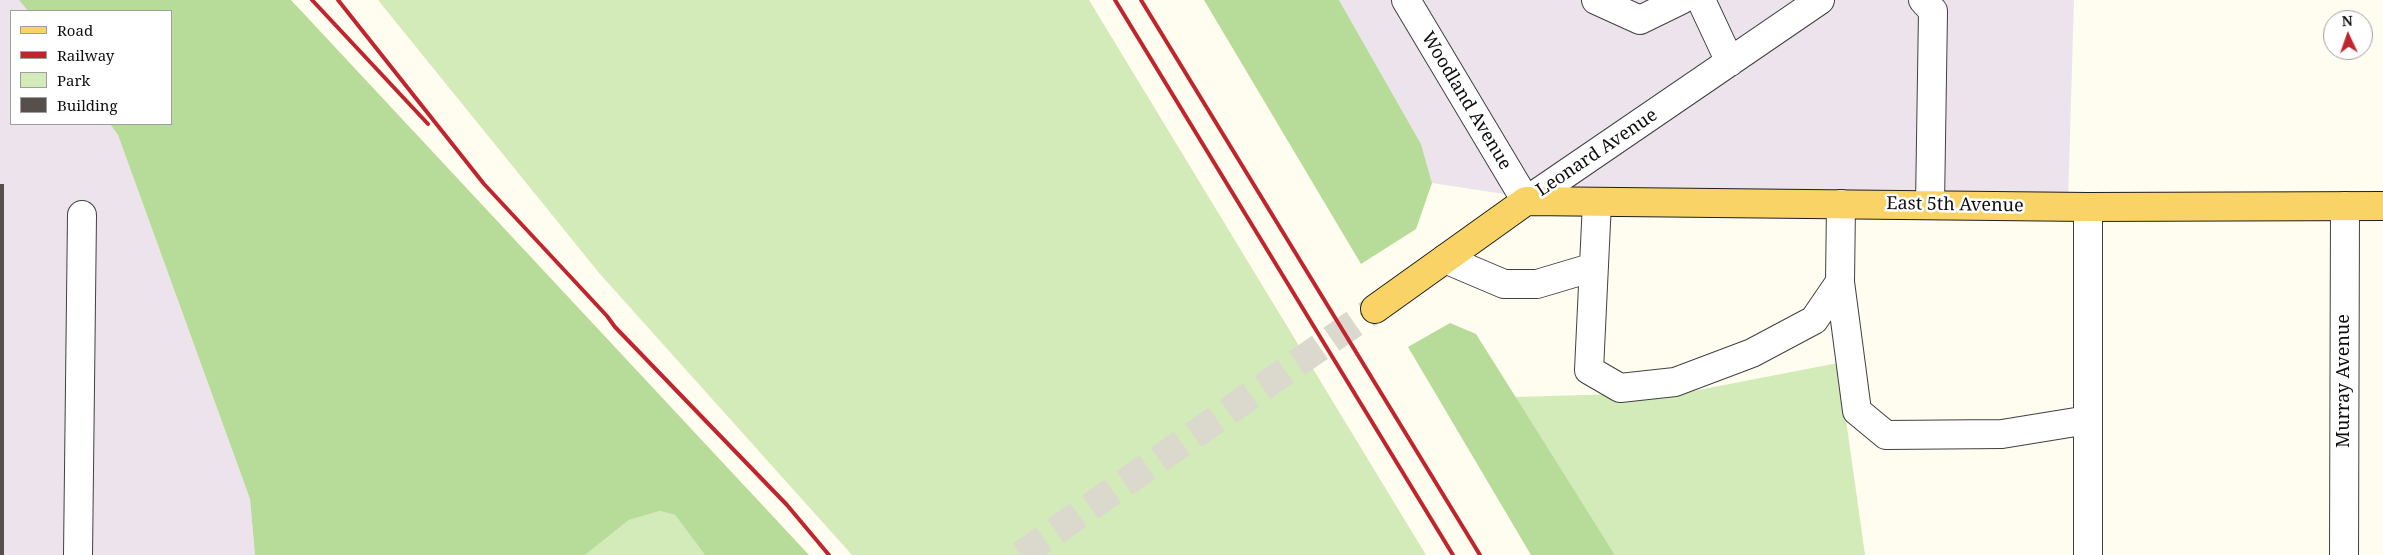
<!DOCTYPE html>
<html>
<head>
<meta charset="utf-8">
<style>
	body { margin:0 }
	#map { position:relative; width:2383px; height:555px; overflow:hidden; background:#fffcf0; font-family:"Noto Serif",serif }
	canvas { display:block }
	.legend { position:absolute; left:10px; top:10px; width:162px; height:115px; box-sizing:border-box; background:#fff; border:1px solid #9f9f9f; margin:0; padding:6px 9px; list-style:none; font-size:15px; color:#0e0e0e }
	.legend li { display:flex; align-items:center; gap:10px; height:25px }
	.legend b { width:25px; border:1px solid #9f9f9f }
	.north { position:absolute; left:2323px; top:10px; width:50px; height:50px; box-sizing:border-box; background:#fff; border:1px solid #9f9f9f; border-radius:50%; rotate:357deg; font-size:14px; font-weight:700; line-height:20px; text-align:center; color:#0e0e0e }
	.north::after { content:''; display:block; margin:auto; width:18px; height:22px; background:#c0252e; clip-path:polygon(50% 0,100% 100%,50% 72%,0 100%) }
</style>
</head>
<body>
<div id="map">
<canvas width="2383" height="555"></canvas>
<ul class="legend">
<li><b style="height:6px;background:#f9d365"></b>Road</li>
<li><b style="height:6px;background:#c0252e"></b>Railway</li>
<li><b style="height:14px;background:#d3eab9"></b>Park</li>
<li><b style="height:14px;background:#574f4b"></b>Building</li>
</ul>
<div class="north">N</div>
</div>
<script>
const ctx = document.querySelector('canvas').getContext('2d');
ctx.lineJoin = 'round';
function fillPath(path, color) { ctx.fillStyle = color; ctx.fill(path, 'evenodd'); }
const shape = rows => new Path2D(rows.map(r => 'M' + r).join(''));
function strokePath(path, color, width, dash) { ctx.strokeStyle = color; ctx.lineWidth = width; ctx.lineCap = dash ? 'butt' : 'round'; ctx.setLineDash(dash || []); ctx.stroke(path); }
function label(font, color, halo, rows, align = 'center') {
  ctx.font = font + ' "Noto Serif",serif'; ctx.lineWidth = 5; ctx.setLineDash([]); ctx.textBaseline = 'middle'; ctx.strokeStyle = halo; ctx.fillStyle = color; for (const [text, x, y, turn = 0] of rows) {
    ctx.save(); ctx.translate(x, y); ctx.rotate((+turn || 0) * Math.PI / 180); ctx.textAlign = isNaN(turn) ? turn : align; if (halo) ctx.strokeText(text, 0, 0); ctx.fillText(text, 0, 0); ctx.restore();
  }
}
fillPath(shape([
	[0,0,19,0,28,11,11,11,11,124,110,124,118,135,250,499,255,555,0,555],
	[1339,0,2074,0,2068,201,1550,201,1432,183,1421,144]
]), '#ece3ed');
fillPath(shape([
	[378,0,1089,0,1426,555,852,555,600,274],
	[1838,363,1865,555,1615,555,1515,397,1688,392],
	[660,511,675,515,705,555,585,555,629,520]
]), '#d3eab9');
fillPath(shape([
	[19,0,291,0,809,555,705,555,675,515,660,511,629,520,585,555,255,555,250,499,118,135,110,124,171,124,171,11,28,11],
	[1204,0,1339,0,1421,144,1432,183,1416,229,1361,264],
	[1450,323,1476,334,1615,555,1531,555,1408,347]
]), '#b7db98');
fillPath(shape([
	[0,184,4,184,4,555,0,555]
]), '#574f4b');
strokePath(shape([
	[1021,555,1375,309]
]), '#dbd8ce', 28, [28, 14]);
const minor = shape([
	[1406,0,1526,201,1820,0],
	[1596,0,1640,20,1681,0],
	[1701,0,1730,62],
	[1923,0,1933,11,1930,205],
	[1597,202,1589,370,1620,388,1675,382,1752,353,1814,320,1840,282,1841,204],
	[2088,207,2088,555],
	[1445,259,1504,284,1537,284,1594,267],
	[1840,282,1857,411,1886,435,2002,434,2088,420],
	[78,555,82,215],
	[2344,555,2345,206]
]);
const major = shape([
	[1375,309,1526,201,2088,207,2383,206]
]);
strokePath(minor, '#414141', 30);
strokePath(major, '#1f1f1f', 30);
strokePath(minor, '#fff', 28);
strokePath(major, '#f9d365', 28);
strokePath(shape([
	[312,0,428,124],
	[338,0,484,184,607,316,615,327,787,505,829,555],
	[1115,0,1453,555],
	[1141,0,1480,555]
]), '#c0252e', 4);
label('18px', '#0e0e0e', '#fff', [
	["Woodland Avenue",1466,101,59],
	["Leonard Avenue",1597,153,-34],
	["East 5th Avenue",1955,205,1],
	["Murray Avenue",2344,381,-90]
]);
</script>
</body>
</html>
